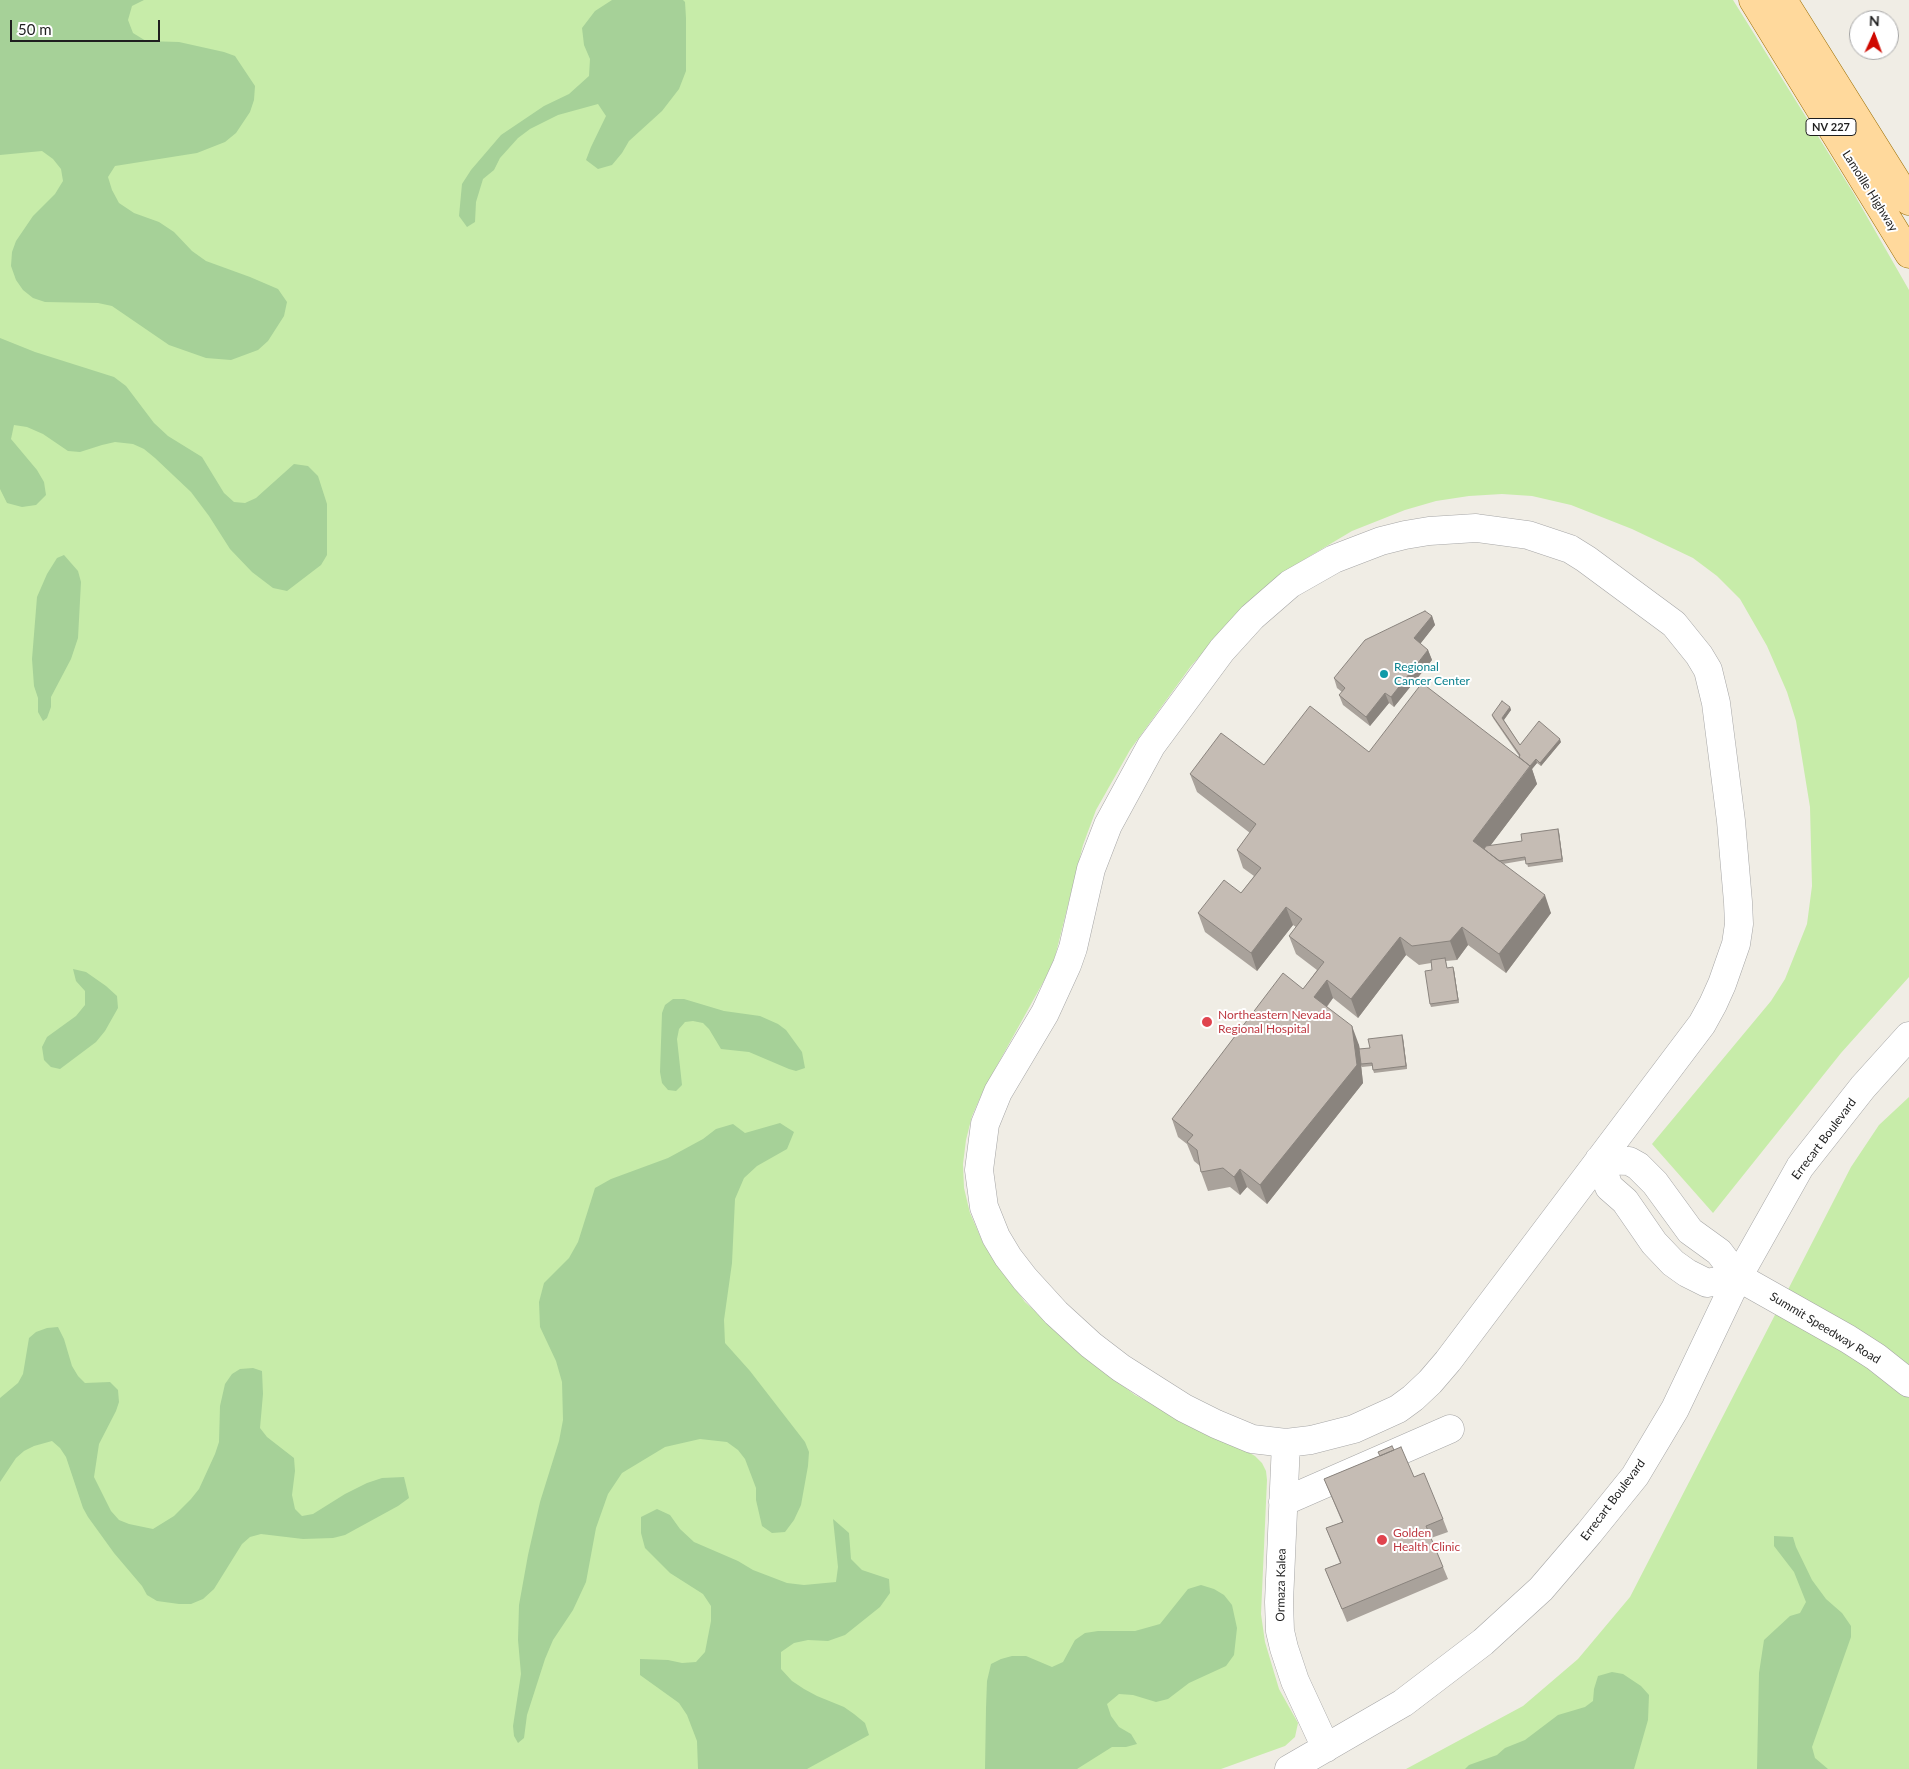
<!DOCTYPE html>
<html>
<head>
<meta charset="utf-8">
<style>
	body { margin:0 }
	#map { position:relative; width:1909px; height:1769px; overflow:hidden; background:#f0ede5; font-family:Lato,sans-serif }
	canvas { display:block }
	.north { position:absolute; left:1849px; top:10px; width:50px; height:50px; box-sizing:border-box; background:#fff; border:1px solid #a5a5a5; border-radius:50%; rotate:2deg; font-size:14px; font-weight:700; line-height:20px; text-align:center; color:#1f1f1f }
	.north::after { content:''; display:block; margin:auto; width:18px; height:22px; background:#cf0900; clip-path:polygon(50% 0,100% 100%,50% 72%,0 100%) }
	.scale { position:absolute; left:10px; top:20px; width:150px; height:22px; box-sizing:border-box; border:2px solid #1f1f1f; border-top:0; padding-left:6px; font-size:15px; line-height:18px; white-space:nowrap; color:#1f1f1f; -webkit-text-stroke:4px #fff; paint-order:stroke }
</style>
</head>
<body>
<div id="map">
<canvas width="1909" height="1769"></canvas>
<div class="north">N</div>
<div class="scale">50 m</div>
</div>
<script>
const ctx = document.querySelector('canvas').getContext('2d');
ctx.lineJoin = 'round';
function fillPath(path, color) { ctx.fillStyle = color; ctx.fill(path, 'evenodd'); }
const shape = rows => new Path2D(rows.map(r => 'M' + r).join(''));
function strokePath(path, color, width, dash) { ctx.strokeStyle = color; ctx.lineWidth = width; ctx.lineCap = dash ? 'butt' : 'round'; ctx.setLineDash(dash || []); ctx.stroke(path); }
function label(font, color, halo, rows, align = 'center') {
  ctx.font = font + ' Lato,sans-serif'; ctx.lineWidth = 4; ctx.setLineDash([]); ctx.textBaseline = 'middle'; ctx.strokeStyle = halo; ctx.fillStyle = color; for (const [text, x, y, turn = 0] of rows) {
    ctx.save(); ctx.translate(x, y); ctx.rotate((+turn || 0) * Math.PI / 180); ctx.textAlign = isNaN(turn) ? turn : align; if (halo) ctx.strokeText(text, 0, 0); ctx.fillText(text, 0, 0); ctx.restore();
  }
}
fillPath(shape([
	[0,0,1733,0,1854,194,1909,290,1909,977,1841,1053,1713,1213,1652,1144,1771,1001,1785,979,1807,924,1812,886,1810,807,1796,721,1787,692,1767,646,1740,599,1717,576,1693,558,1632,529,1571,505,1532,496,1502,494,1469,496,1436,501,1405,510,1352,531,1305,559,1269,585,1235,617,1191,666,1130,750,1096,810,1083,845,1055,957,1046,977,984,1089,972,1116,966,1140,963,1164,964,1188,970,1213,984,1245,1025,1302,1090,1361,1135,1395,1199,1429,1241,1448,1255,1456,1262,1463,1266,1471,1267,1480,1261,1614,1265,1642,1279,1689,1298,1723,1295,1737,1285,1746,1221,1769,0,1769],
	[1909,1097,1909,1769,1406,1769,1523,1706,1578,1659,1630,1597,1851,1167,1879,1125]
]), '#c7eca9');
fillPath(shape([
	[0,0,144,0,132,6,128,20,133,33,146,41,179,42,224,52,235,56,255,86,254,100,250,112,236,133,225,142,197,153,115,166,108,177,112,190,119,203,134,213,159,222,174,232,192,251,206,261,250,277,278,289,287,302,284,316,268,341,258,350,231,360,206,358,169,345,112,306,98,303,45,302,33,298,23,290,16,280,11,266,12,252,16,241,33,216,55,194,63,181,61,169,53,159,42,151,0,155],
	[612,0,683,0,685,2,686,18,686,71,679,89,662,111,629,141,622,153,612,165,598,169,586,160,591,147,606,116,598,104,558,115,530,129,518,138,500,158,494,170,483,179,476,202,475,222,467,227,459,216,462,184,471,170,501,135,544,106,569,94,589,76,590,59,584,45,582,28,595,11],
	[0,338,35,352,114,377,126,386,154,423,168,436,202,457,224,493,234,502,245,503,256,498,294,464,308,466,318,476,327,504,327,555,321,565,287,591,273,588,252,572,230,549,209,516,191,492,155,458,144,449,133,444,115,442,102,445,80,452,68,451,43,434,27,427,14,425,11,439,37,470,44,482,46,495,36,505,22,507,7,503,0,489],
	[64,555,78,571,81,582,78,638,71,659,51,697,51,707,47,718,43,721,38,712,38,698,34,686,32,659,37,597,47,574,57,558],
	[73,969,86,972,106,986,117,996,118,1008,105,1031,96,1042,60,1069,51,1067,44,1060,42,1047,47,1037,76,1016,85,1005,85,991,76,981],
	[673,999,684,999,724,1011,760,1016,778,1024,786,1030,802,1052,805,1068,796,1071,789,1069,749,1052,721,1049,709,1029,703,1023,693,1021,685,1022,679,1029,677,1039,682,1085,676,1091,668,1090,662,1083,660,1072,662,1013,665,1005],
	[780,1123,794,1132,787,1149,757,1166,744,1178,735,1199,732,1263,724,1320,725,1343,750,1371,805,1442,809,1452,808,1466,801,1505,794,1520,785,1532,772,1533,762,1526,756,1500,756,1488,745,1459,738,1450,727,1442,700,1439,665,1447,622,1473,608,1494,596,1528,586,1582,573,1610,553,1640,545,1659,527,1715,524,1738,518,1743,514,1736,513,1726,521,1674,518,1640,519,1605,528,1555,540,1502,559,1441,563,1420,562,1382,556,1361,540,1327,539,1302,544,1283,569,1258,578,1242,595,1188,611,1179,668,1158,703,1139,716,1129,733,1124,745,1133],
	[58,1327,64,1339,72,1366,78,1376,85,1383,110,1382,118,1390,119,1402,116,1411,99,1444,94,1477,111,1511,119,1520,129,1524,153,1529,174,1516,191,1499,199,1489,215,1454,219,1442,220,1406,225,1384,232,1374,240,1369,253,1368,262,1371,263,1394,260,1428,267,1437,294,1458,295,1471,292,1495,295,1509,302,1516,313,1514,345,1494,367,1483,382,1478,404,1477,409,1498,398,1506,345,1535,333,1538,303,1539,261,1534,250,1537,242,1544,214,1589,203,1599,191,1604,179,1604,157,1601,147,1595,142,1586,114,1553,88,1517,83,1508,66,1457,60,1448,52,1441,34,1446,24,1451,16,1458,0,1482,0,1398,18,1383,23,1374,29,1338,36,1332,47,1328],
	[657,1509,670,1515,680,1529,694,1542,738,1561,753,1570,787,1583,804,1585,836,1582,838,1567,833,1519,849,1533,851,1559,862,1570,889,1579,890,1593,880,1607,845,1635,828,1641,808,1640,794,1643,781,1652,781,1669,792,1681,804,1689,817,1696,844,1707,854,1714,865,1723,869,1735,807,1769,698,1769,697,1741,687,1715,679,1703,640,1675,640,1659,668,1660,682,1663,696,1662,705,1652,711,1621,711,1606,703,1594,670,1573,645,1548,641,1533,641,1517],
	[1774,1536,1793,1537,1796,1547,1812,1580,1826,1599,1842,1613,1851,1626,1851,1637,1812,1747,1815,1758,1828,1769,1757,1769,1759,1673,1764,1640,1790,1616,1800,1613,1806,1602,1794,1572,1774,1546],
	[1201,1585,1214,1589,1224,1595,1232,1605,1237,1628,1234,1655,1226,1666,1189,1683,1168,1699,1156,1702,1133,1695,1119,1694,1107,1704,1111,1716,1119,1727,1131,1734,1137,1744,1126,1747,1112,1747,1077,1769,985,1769,986,1708,987,1681,991,1664,1001,1659,1012,1656,1026,1656,1052,1667,1063,1662,1075,1640,1085,1633,1098,1631,1135,1631,1160,1624,1188,1589],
	[1612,1672,1623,1674,1641,1686,1649,1695,1648,1720,1634,1769,1465,1769,1469,1765,1497,1755,1505,1748,1525,1740,1558,1715,1585,1707,1593,1701,1594,1689,1598,1676]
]), '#a6d198');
const minor = shape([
	[1476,528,1528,535,1570,549,1586,559,1674,624,1699,655,1708,670,1716,703,1731,821,1738,902,1739,924,1736,944,1722,984,1713,1004,1702,1024,1448,1361,1430,1382,1413,1398,1398,1409,1354,1429,1311,1440,1286,1443,1252,1439,1216,1424,1184,1408,1121,1368,1091,1345,1056,1313,1025,1279,1008,1257,996,1237,984,1207,979,1170,985,1124,998,1092,1045,1013,1067,965,1073,948,1091,869,1108,825,1151,746,1222,650,1252,617,1290,584,1334,559,1381,541,1405,535,1429,531,1476,528],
	[1738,1277,1707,1283,1687,1273,1673,1263,1654,1243,1625,1201,1609,1187,1599,1160,1629,1161,1638,1166,1655,1183,1690,1231,1719,1252,1738,1277,1848,1339,1876,1357,1909,1383],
	[1286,1443,1279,1602,1280,1631,1284,1648,1295,1681,1326,1748],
	[1283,1502,1450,1429],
	[1289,1769,1403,1703,1483,1642,1541,1589,1589,1533,1635,1476,1675,1409,1738,1277,1800,1167,1863,1087,1909,1036]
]);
const major = shape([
	[1753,0,1909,254],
	[1783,0,1909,201]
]);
strokePath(minor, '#a6a6a6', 29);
strokePath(major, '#9b6e00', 29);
strokePath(minor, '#fff', 28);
strokePath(major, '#ffd99c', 28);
fillPath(shape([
	[1432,616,1435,625,1420,644,1428,650,1432,660,1394,707,1389,703,1370,726,1343,705,1339,695,1342,692,1337,688,1334,678],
	[1510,707,1511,710,1504,720,1520,745,1561,742,1541,766,1537,763,1532,769,1537,784,1490,846,1522,841,1558,829,1559,832,1563,862,1528,867,1526,860,1503,864,1551,913,1506,973,1468,945,1457,960,1446,961,1447,968,1453,967,1454,970,1459,1003,1431,1007,1430,1004,1432,970,1431,963,1419,965,1406,955,1358,1018,1333,998,1327,1007,1359,1045,1360,1049,1370,1048,1402,1035,1403,1038,1407,1069,1374,1073,1372,1066,1362,1067,1361,1066,1363,1083,1267,1204,1247,1187,1240,1195,1230,1187,1208,1191,1201,1172,1200,1166,1194,1161,1187,1144,1178,1137,1172,1119,1303,989,1317,970,1296,954,1289,936,1296,927,1293,925,1257,971,1205,932,1198,913,1241,893,1254,876,1243,868,1237,850,1250,833,1197,792,1190,774,1264,765,1369,752,1519,757,1519,756,1493,718,1492,715],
	[1394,1450,1414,1477,1443,1519,1448,1532,1431,1538,1448,1579,1347,1622,1325,1569,1340,1563,1326,1528,1342,1522,1324,1479]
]), '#a9a29b');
fillPath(shape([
	[1432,616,1435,625,1417,648,1414,638],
	[1428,650,1432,660,1394,707,1391,697],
	[1385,693,1389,703,1370,726,1366,717],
	[1510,707,1511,710,1503,721,1502,718],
	[1560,739,1561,742,1541,766,1540,763],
	[1536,759,1537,763,1532,769,1537,784,1481,858,1473,841],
	[1558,829,1559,832,1563,862,1562,859],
	[1545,895,1551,913,1506,973,1499,954],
	[1286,907,1293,925,1257,971,1251,953],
	[1462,927,1468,945,1457,960,1450,941],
	[1400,937,1406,955,1358,1018,1351,999],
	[1453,967,1454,970,1459,1003,1458,1000],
	[1327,980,1333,998,1320,1015,1314,997],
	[1352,1026,1359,1045,1363,1083,1267,1204,1260,1185],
	[1402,1035,1403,1038,1407,1069,1406,1066],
	[1240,1169,1247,1187,1240,1195,1234,1177]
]), '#8a847e');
const building = shape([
	[1425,611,1432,616,1414,638,1428,650,1391,697,1385,693,1366,717,1339,695,1345,688,1334,678,1365,640,1425,611],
	[1422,683,1530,766,1473,841,1545,895,1499,954,1462,927,1450,941,1412,946,1400,937,1351,999,1327,980,1314,997,1352,1026,1357,1065,1260,1185,1240,1169,1234,1177,1223,1168,1201,1172,1197,1150,1187,1142,1193,1135,1172,1119,1283,973,1303,989,1324,962,1289,936,1302,919,1286,907,1251,953,1198,913,1224,880,1241,893,1261,868,1237,850,1256,824,1190,774,1221,733,1264,765,1310,706,1369,752,1422,683],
	[1502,701,1510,707,1502,718,1520,745,1539,721,1560,739,1540,763,1536,759,1530,766,1519,757,1520,755,1492,715,1502,701],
	[1558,829,1562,859,1526,864,1525,857,1499,861,1484,849,1486,846,1522,841,1521,834,1558,829],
	[1445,958,1447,968,1453,967,1458,1000,1430,1004,1425,971,1432,970,1431,960,1445,958],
	[1402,1035,1406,1066,1373,1070,1372,1063,1361,1064,1359,1049,1370,1048,1368,1039,1402,1035],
	[1392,1446,1394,1450,1380,1456,1378,1452,1392,1446],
	[1401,1447,1414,1477,1424,1473,1443,1519,1426,1526,1443,1567,1342,1609,1325,1569,1341,1563,1326,1528,1343,1522,1324,1479,1401,1447]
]);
fillPath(building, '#c5bcb4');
strokePath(building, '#8a847e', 1);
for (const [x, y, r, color] of [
	[1384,674,5,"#0f9aa8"],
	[1207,1022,6,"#e0444e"],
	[1382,1540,6,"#e0444e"]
]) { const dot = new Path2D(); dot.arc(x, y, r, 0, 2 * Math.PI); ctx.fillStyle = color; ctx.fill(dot); strokePath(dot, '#fff', 2); }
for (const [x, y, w] of [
	[1831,127,50]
]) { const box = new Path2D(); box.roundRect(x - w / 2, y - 8.5, w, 17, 4); ctx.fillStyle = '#fff'; ctx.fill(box); strokePath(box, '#1f1f1f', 1); }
label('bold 11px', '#1f1f1f', null, [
	["NV 227",1831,127]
]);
label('12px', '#1f1f1f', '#fff', [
	["Lamoille Highway",1870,191,58],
	["Errecart Boulevard",1824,1139,-53],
	["Summit Speedway Road",1825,1328,31],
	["Errecart Boulevard",1613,1500,-53],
	["Ormaza Kalea",1281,1585,-89]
]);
label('12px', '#0d838f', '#fff', [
	["Regional",1394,667],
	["Cancer Center",1394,681]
], 'left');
label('12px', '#be3a42', '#fff', [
	["Northeastern Nevada",1218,1015],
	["Regional Hospital",1218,1029],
	["Golden",1393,1533],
	["Health Clinic",1393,1547]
], 'left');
</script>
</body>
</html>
